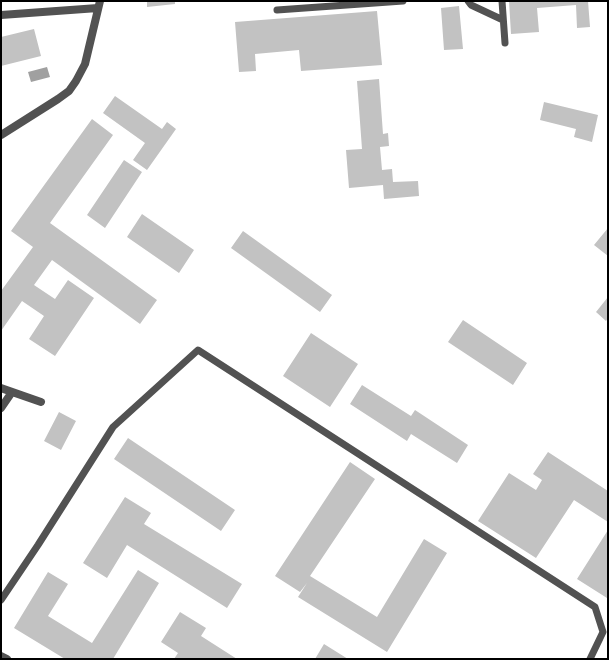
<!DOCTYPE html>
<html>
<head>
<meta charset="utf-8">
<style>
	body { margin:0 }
	#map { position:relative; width:609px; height:660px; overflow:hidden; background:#fff; font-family:"Titillium Web",sans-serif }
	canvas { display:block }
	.frame { position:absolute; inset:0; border:2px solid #000; pointer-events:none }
</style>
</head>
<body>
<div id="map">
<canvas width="609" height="660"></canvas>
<div class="frame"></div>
</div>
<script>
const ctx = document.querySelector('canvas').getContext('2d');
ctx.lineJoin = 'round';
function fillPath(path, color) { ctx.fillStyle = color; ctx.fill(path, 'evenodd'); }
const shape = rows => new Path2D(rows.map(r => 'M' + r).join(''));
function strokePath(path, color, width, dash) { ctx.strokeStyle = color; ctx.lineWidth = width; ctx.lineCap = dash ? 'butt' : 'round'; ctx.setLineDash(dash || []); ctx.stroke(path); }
fillPath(shape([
	[47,67,50,77,31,82,28,72]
]), '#a0a0a0');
fillPath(shape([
	[147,1,175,1,175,4,147,7],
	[509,1,588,1,590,27,577,28,576,5,537,8,539,32,511,34],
	[459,6,463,49,444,50,441,8],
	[377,11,382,65,301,71,299,50,255,54,256,71,239,72,235,22],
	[34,29,41,56,1,66,1,37],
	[379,79,383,134,388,133,389,146,380,147,382,170,392,169,393,182,418,181,419,196,384,199,383,185,349,188,346,150,362,149,357,81],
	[115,96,162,129,167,122,176,129,147,170,133,160,145,143,103,113],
	[544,102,598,115,592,142,574,137,576,129,540,120],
	[92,119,113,135,50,223,157,300,140,324,52,260,34,285,55,299,68,280,94,298,55,356,29,339,44,316,22,301,1,331,1,291,33,247,11,231],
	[124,160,142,172,105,228,87,215],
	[142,214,194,250,179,273,127,237],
	[608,228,608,256,594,245],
	[243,231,332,295,320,312,231,248],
	[608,297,608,318,606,321,596,312],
	[463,320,527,363,513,385,448,342],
	[311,333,358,364,330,407,283,376],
	[362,385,411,416,415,410,468,445,457,463,411,434,407,441,350,404],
	[59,412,76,421,61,450,44,441],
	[128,438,235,510,221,531,114,459],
	[548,452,608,491,608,522,574,500,536,558,478,521,509,473,536,490,542,480,533,474],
	[350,462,375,479,310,576,377,617,424,539,447,553,387,652,298,597,307,583,300,592,275,576],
	[125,497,151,513,144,524,242,584,227,608,127,545,107,578,83,563],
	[608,530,608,596,607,598,577,579],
	[138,570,159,583,113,659,65,659,14,628,48,572,68,584,48,616,92,643],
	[180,612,206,628,201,636,237,659,174,659,178,653,161,642],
	[324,644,348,659,315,659]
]), '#c2c2c2');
strokePath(shape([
	[468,1,471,5,503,20],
	[502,1,505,43],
	[277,10,403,1],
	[1,600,38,545,113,427,198,350,595,607,603,632,590,659]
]), '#525252', 7);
strokePath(shape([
	[1,15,98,8],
	[1,135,58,99,69,91,76,81,85,64,100,1],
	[1,388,41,402],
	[1,408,12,392]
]), '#525252', 8);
strokePath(shape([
	[1,656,7,659]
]), '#525252', 8);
</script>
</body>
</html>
